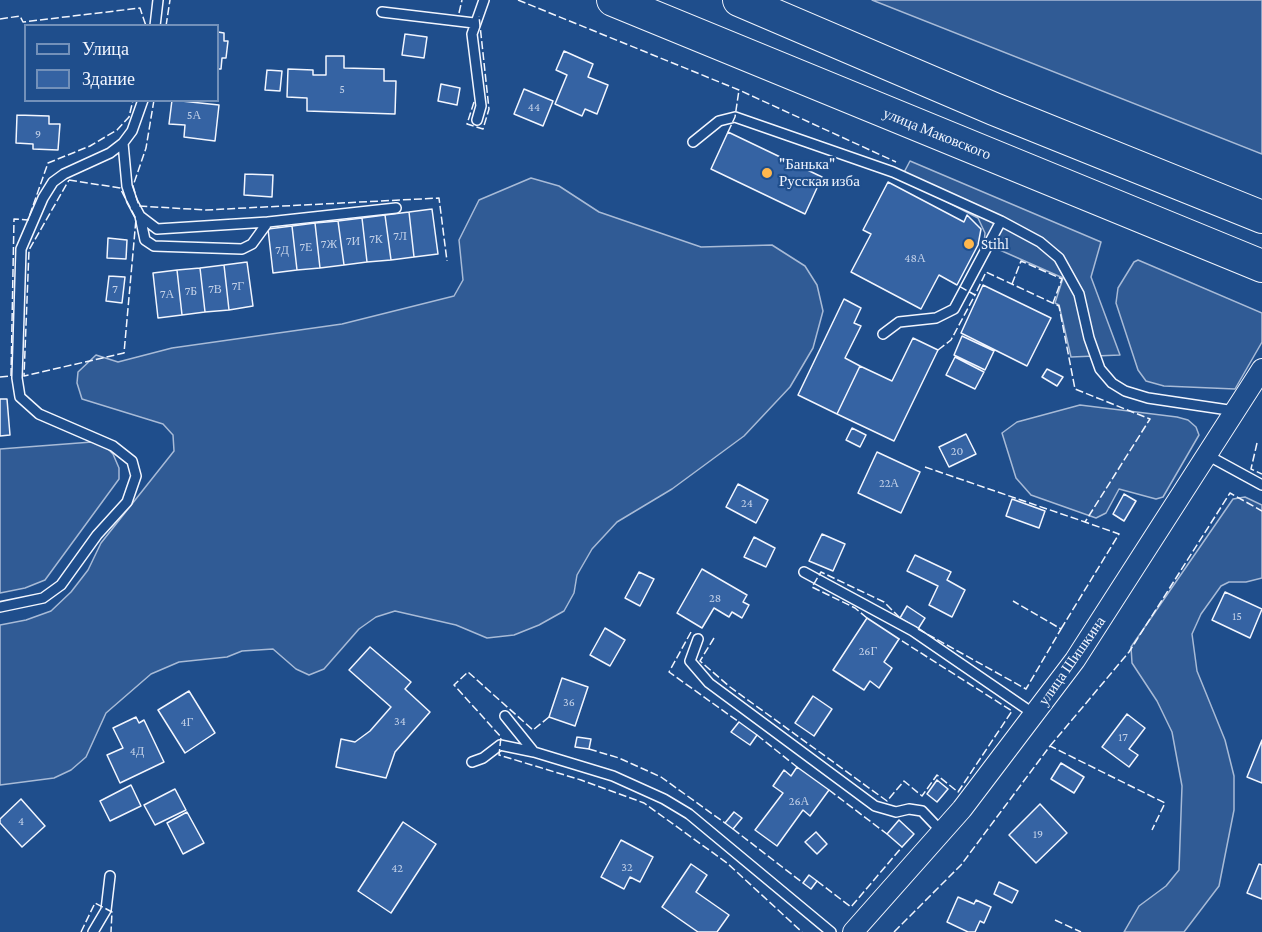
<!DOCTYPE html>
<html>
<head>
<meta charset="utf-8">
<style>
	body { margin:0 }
	#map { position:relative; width:1262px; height:932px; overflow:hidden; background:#1f4e8c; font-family:"Crimson Pro",serif }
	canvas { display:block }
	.legend { position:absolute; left:24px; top:24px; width:195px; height:78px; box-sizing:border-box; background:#1f4e8c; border:2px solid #7391ba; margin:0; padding:8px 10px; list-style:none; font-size:18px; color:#f2f6ff }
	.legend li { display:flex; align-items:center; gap:12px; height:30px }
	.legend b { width:30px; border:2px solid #7391ba }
</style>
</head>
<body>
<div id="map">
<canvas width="1262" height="932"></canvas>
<ul class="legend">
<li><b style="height:8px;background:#1f4e8c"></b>Улица</li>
<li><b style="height:16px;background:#3563a3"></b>Здание</li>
</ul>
</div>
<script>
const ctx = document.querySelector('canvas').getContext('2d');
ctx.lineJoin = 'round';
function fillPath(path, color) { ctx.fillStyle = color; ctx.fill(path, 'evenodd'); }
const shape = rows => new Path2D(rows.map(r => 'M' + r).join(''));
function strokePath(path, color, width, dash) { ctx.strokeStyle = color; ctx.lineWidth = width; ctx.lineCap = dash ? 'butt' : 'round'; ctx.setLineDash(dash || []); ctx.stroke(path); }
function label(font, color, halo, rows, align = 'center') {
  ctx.font = font + ' "Crimson Pro",serif'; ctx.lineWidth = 4.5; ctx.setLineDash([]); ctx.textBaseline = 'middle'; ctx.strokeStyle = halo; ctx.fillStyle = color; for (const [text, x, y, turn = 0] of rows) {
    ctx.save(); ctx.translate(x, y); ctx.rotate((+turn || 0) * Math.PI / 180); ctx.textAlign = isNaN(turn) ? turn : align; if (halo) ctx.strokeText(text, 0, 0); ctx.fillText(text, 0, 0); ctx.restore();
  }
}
const built = shape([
	[872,0,1262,0,1262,154,872,0],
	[910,161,1101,242,1091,277,1120,355,1071,357,1059,305,1055,303,1063,278,984,243,985,233,978,218,901,178,910,161],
	[531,178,559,186,599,212,701,247,772,245,805,266,817,285,823,311,813,348,790,387,744,436,672,489,617,522,592,549,577,575,574,593,564,611,539,625,514,635,487,638,456,625,395,611,376,617,359,629,324,669,309,675,296,669,273,649,242,651,227,657,179,662,151,674,106,713,86,757,71,770,54,778,0,785,0,625,26,620,51,611,71,592,88,570,101,543,174,451,173,435,163,424,82,399,77,383,78,372,96,355,118,362,172,348,342,324,454,296,463,280,459,240,479,200,531,178],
	[1138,260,1262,313,1262,342,1235,389,1164,386,1146,381,1138,370,1116,303,1118,288,1134,262,1138,260],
	[1080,405,1177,417,1188,420,1196,427,1199,435,1163,497,1156,499,1119,489,1106,513,1096,518,1031,495,1016,478,1002,433,1017,422,1080,405],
	[92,442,105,446,113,454,119,468,119,479,45,580,25,588,0,593,0,449,92,442],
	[1245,497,1262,505,1262,578,1246,582,1229,582,1221,586,1201,614,1192,634,1197,671,1225,740,1234,776,1234,810,1219,886,1184,932,1124,932,1139,906,1166,886,1179,870,1182,786,1172,732,1157,701,1132,663,1131,647,1233,499,1245,497]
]);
fillPath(built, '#305b95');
strokePath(built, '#a8bbd7', 1.5);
const building = shape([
	[218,32,224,33,224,41,228,41,226,58,222,58,221,69,218,69,218,32],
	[405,34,427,37,424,58,402,55,405,34],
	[564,51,593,64,588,77,608,85,597,114,585,109,582,116,555,104,567,75,556,70,564,51],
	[326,56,344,56,344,68,384,69,384,81,396,81,395,114,307,111,307,98,287,97,288,69,313,70,313,75,326,75,326,56],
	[267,70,282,71,280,91,265,90,267,70],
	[441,84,460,88,457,105,438,101,441,84],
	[524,89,553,101,543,126,514,114,524,89],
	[172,100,219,105,215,141,184,137,185,125,169,124,172,100],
	[17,115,49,116,49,124,60,124,58,150,33,149,33,144,16,143,17,115],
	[728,132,822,177,805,214,711,169,728,132],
	[245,174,273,175,272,197,244,195,245,174],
	[888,182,964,222,967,215,981,229,978,245,957,285,939,275,921,309,851,272,871,234,863,230,888,182],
	[432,209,438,254,414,257,409,212,432,209],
	[409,212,414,257,391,260,385,215,409,212],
	[385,215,391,260,367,262,362,218,385,215],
	[362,218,367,262,344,265,338,221,362,218],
	[338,221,344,265,320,268,315,223,338,221],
	[315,223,320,268,297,270,292,226,315,223],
	[292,226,297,270,273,273,268,229,292,226],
	[108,238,127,240,126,259,107,258,108,238],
	[247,262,253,306,229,310,224,265,247,262],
	[224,265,229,310,205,312,200,268,224,265],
	[200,268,205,312,182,315,177,270,200,268],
	[177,270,182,315,158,318,153,273,177,270],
	[109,276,125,277,122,303,106,301,109,276],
	[983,285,1051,318,1027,366,961,333,983,285],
	[844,299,861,308,854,323,861,326,845,358,860,366,837,414,798,395,844,299],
	[962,336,994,351,985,370,954,355,962,336],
	[913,338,938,350,894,441,837,414,860,366,892,381,913,338],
	[955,357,984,372,975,389,946,375,955,357],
	[1047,369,1063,377,1057,386,1042,377,1047,369],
	[0,399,7,399,10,435,0,436,0,399],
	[852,428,866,435,860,447,846,440,852,428],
	[966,434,976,454,949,467,939,447,966,434],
	[877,452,920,472,901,513,858,493,877,452],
	[738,484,768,500,756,523,726,507,738,484],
	[1124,494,1136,501,1124,521,1113,514,1124,494],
	[1012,499,1045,511,1039,528,1006,516,1012,499],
	[822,534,845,544,833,571,809,561,822,534],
	[754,537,775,548,766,567,744,557,754,537],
	[915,555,951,572,947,580,965,590,952,617,929,605,938,586,907,571,915,555],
	[702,569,747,595,743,602,749,605,742,618,732,612,729,617,714,608,702,628,677,613,702,569],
	[639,572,654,579,640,606,625,598,639,572],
	[1225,592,1262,609,1250,638,1212,620,1225,592],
	[907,606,925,618,918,629,900,618,907,606],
	[867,618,899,639,884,662,892,668,879,688,870,681,864,690,833,670,867,618],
	[605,628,625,640,610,666,590,655,605,628],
	[370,647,411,682,405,689,430,712,395,752,386,778,336,767,341,739,355,742,370,731,391,707,349,670,370,647],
	[562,678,588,687,575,726,549,717,562,678],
	[189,691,215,733,185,753,158,710,189,691],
	[813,696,832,709,814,736,795,723,813,696],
	[1127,714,1145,728,1129,749,1138,755,1129,767,1102,747,1127,714],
	[136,717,139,723,144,720,164,762,120,783,107,755,123,748,113,728,136,717],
	[739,722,757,735,750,745,731,732,739,722],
	[577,737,591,739,589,749,575,747,577,737],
	[1262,740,1262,783,1247,777,1262,740],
	[1061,763,1084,777,1074,793,1051,779,1061,763],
	[797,767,829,790,810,816,803,810,777,846,755,830,783,793,773,786,784,770,791,776,797,767],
	[937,780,948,789,937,802,927,794,937,780],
	[131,785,141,806,110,821,100,801,131,785],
	[175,789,186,810,155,825,144,805,175,789],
	[21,799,45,826,22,847,0,823,0,819,21,799],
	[1040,804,1067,833,1036,863,1009,835,1040,804],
	[187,812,204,843,183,854,167,823,187,812],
	[734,812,742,818,733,829,725,823,734,812],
	[899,820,914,834,902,847,887,834,899,820],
	[403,822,436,844,391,913,358,891,403,822],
	[816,832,827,844,817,854,805,842,816,832],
	[621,840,653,857,640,882,630,877,624,889,601,877,621,840],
	[691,864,707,875,696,892,729,915,717,932,698,932,662,907,691,864],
	[1259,864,1262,865,1262,899,1247,893,1259,864],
	[809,875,817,881,811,889,803,883,809,875],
	[999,882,1018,891,1012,903,994,894,999,882],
	[958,897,974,904,976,900,991,907,984,923,980,921,975,932,968,932,947,922,958,897]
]);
fillPath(building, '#3563a3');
strokePath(building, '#f2f6ff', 1.5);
const service = shape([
	[382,12,474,23],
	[155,26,158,0],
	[477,120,481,106,472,34,484,0],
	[693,142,719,121,735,117,893,172,1001,221,1040,242,1059,258,1079,294,1089,338,1100,369,1112,383,1125,391,1148,398,1235,411],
	[123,143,127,186,132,201,140,216,157,229,268,222,396,208],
	[140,216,145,240,154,246,242,249,252,244,268,222],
	[883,334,899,322,936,318,954,309,1001,221],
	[1207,455,1262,485],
	[804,572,913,631,1034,714],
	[0,607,43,598,61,585,97,535,127,502,136,476,132,461,113,446,39,414,20,397,17,378,21,249,43,198,53,182,64,174,110,153,123,143,132,131,143,100],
	[698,639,690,661,709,683,875,806,896,812,909,809,922,811,942,832],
	[505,716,534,752],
	[472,762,483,758,500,745,534,752,613,776,664,799,689,814,831,932],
	[93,932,106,910,110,876]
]);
const minor = shape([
	[853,932,962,809,1075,660,1262,369]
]);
const trunk = shape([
	[613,0,1262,266],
	[739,0,994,109,1262,217]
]);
strokePath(service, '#f2f6ff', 12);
strokePath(minor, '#f2f6ff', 22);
strokePath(trunk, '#f2f6ff', 34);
strokePath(service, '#1f4e8c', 9);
strokePath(minor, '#1f4e8c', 20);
strokePath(trunk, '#1f4e8c', 32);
strokePath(shape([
	[518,0,739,90,896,162],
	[459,13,462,0],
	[0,19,20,16,23,22,140,8,146,26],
	[166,26,170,0],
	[154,100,146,148,133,186,139,206,206,210,439,198,447,261],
	[474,102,467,124,483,129,489,109,479,16],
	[728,132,735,117,739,90],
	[69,180,120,188,136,219,124,353,24,376,29,250,69,180],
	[1012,284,1021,261,1062,279,1053,303],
	[938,350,951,340,975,295],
	[0,377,11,376,14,219,28,220,48,163,90,146,117,130,129,117,133,100],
	[1257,443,1251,469,1262,474],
	[925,467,1085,522,1150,419,1075,389,1059,306,986,272,975,295,957,285],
	[867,618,855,608,812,587,821,572,884,602,900,618],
	[918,629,1026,689,1061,629,1013,601],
	[1061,629,1119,534,1085,522],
	[691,632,669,672,739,722],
	[714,638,700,661,730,687,887,801,904,781,922,796,937,775,958,792,1012,711,899,639],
	[549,717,533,730,468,672,454,685,501,737,499,755,581,780,644,803,727,863,802,932],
	[757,735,797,767],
	[1050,746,1129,652,1230,493,1262,511],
	[589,749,619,758,661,777,725,823],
	[829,790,887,834],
	[733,829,803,883],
	[817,881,851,907,902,847],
	[1055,920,1081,932],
	[81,932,95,903,112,912,111,932],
	[894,932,961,865,1050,746,1165,803,1152,830]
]), '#f2f6ff', 1.5, [8, 3]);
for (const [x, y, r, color] of [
	[767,173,6,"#ffb74d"],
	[969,244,6,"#ffb74d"]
]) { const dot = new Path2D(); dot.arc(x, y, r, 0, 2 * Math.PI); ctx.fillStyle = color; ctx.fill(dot); strokePath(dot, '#1f4e8c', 2); }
label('12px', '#c3d1e8', null, [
	["5",342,89],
	["44",534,107],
	["5А",194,115],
	["9",38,134],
	["7Л",400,236],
	["7К",376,239],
	["7И",353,241],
	["7Ж",329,244],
	["7Е",306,247],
	["7Д",282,250],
	["48А",915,258],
	["7Г",238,286],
	["7",115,289],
	["7В",215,289],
	["7Б",191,291],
	["7А",167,294],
	["20",957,451],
	["22А",889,483],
	["24",747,503],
	["28",715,598],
	["15",1237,616],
	["26Г",868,651],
	["36",569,702],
	["34",400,721],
	["4Г",187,722],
	["17",1123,737],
	["4Д",137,751],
	["26А",799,801],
	["4",21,821],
	["19",1038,834],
	["32",627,867],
	["42",397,868]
]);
label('15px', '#f2f6ff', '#1f4e8c', [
	["улица Маковского",937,134,22],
	["улица Шишкина",1072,661,-55]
]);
label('15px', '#f2f6ff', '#1f4e8c', [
	["\"Банька\"",779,164],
	["Русская изба",779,181],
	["Stihl",981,244]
], 'left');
</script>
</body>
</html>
